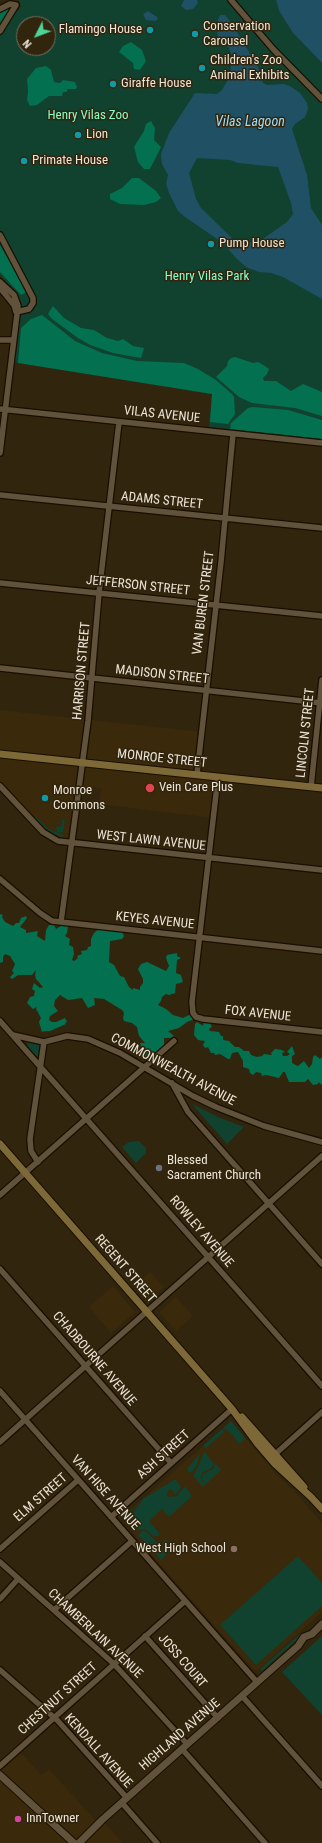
<!DOCTYPE html>
<html>
<head>
<meta charset="utf-8">
<style>
	body { margin:0 }
	#map { position:relative; width:322px; height:1843px; overflow:hidden; background:#32250e; font-family:"Roboto Condensed",sans-serif }
	canvas { display:block }
	.north { position:absolute; left:16px; top:16px; width:40px; height:40px; box-sizing:border-box; background:#32250e; border:1px solid #7c715e; border-radius:50%; rotate:228deg; font-size:11px; font-weight:700; line-height:16px; text-align:center; color:#ece4d6 }
	.north::after { content:''; display:block; margin:auto; width:14px; height:18px; background:#50d398; clip-path:polygon(50% 0,100% 100%,50% 72%,0 100%) }
</style>
</head>
<body>
<div id="map">
<canvas width="322" height="1843"></canvas>
<div class="north">N</div>
</div>
<script>
const ctx = document.querySelector('canvas').getContext('2d');
ctx.lineJoin = 'round';
function fillPath(path, color) { ctx.fillStyle = color; ctx.fill(path, 'evenodd'); }
const shape = rows => new Path2D(rows.map(r => 'M' + r).join(''));
function strokePath(path, color, width, dash) { ctx.strokeStyle = color; ctx.lineWidth = width; ctx.lineCap = dash ? 'butt' : 'round'; ctx.setLineDash(dash || []); ctx.stroke(path); }
function label(font, color, halo, rows, align = 'center') {
  ctx.font = font + ' "Roboto Condensed",sans-serif'; ctx.lineWidth = 3; ctx.setLineDash([]); ctx.textBaseline = 'middle'; ctx.strokeStyle = halo; ctx.fillStyle = color; for (const [text, x, y, turn = 0] of rows) {
    ctx.save(); ctx.translate(x, y); ctx.rotate((+turn || 0) * Math.PI / 180); ctx.textAlign = isNaN(turn) ? turn : align; if (halo) ctx.strokeText(text, 0, 0); ctx.fillText(text, 0, 0); ctx.restore();
  }
}
fillPath(shape([
	[0,710,202,732,197,774,218,777,214,818,99,804,101,788,80,787,72,842,53,839,0,786],
	[150,1272,164,1287,147,1300,135,1286],
	[113,1286,135,1312,111,1333,89,1307],
	[176,1297,193,1316,176,1331,159,1312],
	[231,1421,276,1474,294,1491,322,1523,322,1612,257,1671,253,1669,141,1543,133,1533,133,1529,122,1517],
	[18,1749,41,1775,49,1769,98,1823,102,1820,121,1841,121,1843,0,1843,0,1766]
]), '#3a290a');
fillPath(shape([
	[19,0,276,0,279,11,293,33,322,63,322,439,209,427,212,394,14,362,22,304,19,297,0,275,0,12,8,9,15,12,19,10,21,6],
	[24,24,48,24,48,48,24,48],
	[36,817,48,829,63,835,63,837,46,831,35,819],
	[62,820,65,820,63,832,58,833,55,827,62,826],
	[27,1042,40,1044,39,1057,36,1057,29,1050],
	[192,1104,218,1117,244,1127,227,1144],
	[139,1141,146,1148,146,1153,136,1163,122,1147,129,1142],
	[231,1421,245,1438,239,1444,231,1433,223,1428],
	[222,1429,224,1432,205,1449,204,1445],
	[204,1451,214,1464,211,1469,205,1471,202,1473,201,1477,202,1481,205,1483,202,1479,203,1474,213,1469,215,1463,221,1470,203,1487,193,1476,200,1463],
	[200,1453,197,1465,192,1472,189,1473,187,1469],
	[174,1480,176,1480,180,1485,181,1488,175,1495,172,1490,169,1489,167,1496,170,1497,177,1496,185,1486,192,1496,169,1517,162,1509,149,1521,160,1534,158,1536,153,1536,145,1529,137,1530,133,1524,134,1512,143,1499],
	[141,1500,132,1509,128,1519,129,1525,124,1520,125,1515],
	[143,1530,148,1533,167,1554,161,1560,138,1535],
	[165,1539,174,1549,169,1553,162,1546,163,1541],
	[298,1556,322,1583,322,1606,256,1665,220,1625],
	[300,1634,301,1636,262,1671,260,1669],
	[322,1636,322,1715,282,1672]
]), '#10422f');
fillPath(shape([
	[7,9,10,10,0,26,0,12],
	[131,42,142,50,146,61,140,70,134,69,133,63,119,52,123,46],
	[46,66,51,70,54,82,60,83,63,80,75,82,77,87,76,89,67,89,67,92,63,92,62,96,49,96,37,105,30,106,27,100,28,91,27,79,36,68],
	[151,121,155,128,154,140,161,147,150,169,144,169,138,162,134,147,144,131,146,124],
	[132,178,139,178,156,191,161,198,156,202,144,205,120,204,110,199,110,194,122,188],
	[0,245,26,290,25,293,21,295,0,272],
	[53,306,64,318,81,328,94,330,107,338,118,341,123,339,133,346,144,348,141,358,113,353,90,345,78,338,52,319,48,314],
	[42,315,75,341,102,353,137,361,184,363,198,369,216,380,232,394,234,397,235,414,228,424,210,422,212,394,18,363,21,328,31,319],
	[235,357,253,363,258,362,265,366,269,369,267,374,263,378,264,381,276,381,291,391,303,384,322,392,322,416,295,408,252,403,239,397,216,377,227,366,228,361,231,358],
	[253,407,288,410,322,420,322,439,230,429,231,423,248,408],
	[0,914,3,915,2,917,5,922,13,926,16,923,19,923,21,918,26,916,27,918,20,927,26,930,26,933,38,931,37,936,45,941,46,930,49,925,54,925,56,929,64,924,68,926,67,933,65,936,70,939,69,945,73,947,74,954,72,960,74,961,78,958,77,956,82,954,81,951,87,950,88,947,91,946,91,939,94,933,101,927,122,932,124,936,122,939,110,941,109,962,114,965,120,976,124,977,129,987,133,990,133,988,140,990,140,987,143,983,143,979,138,969,141,964,147,962,166,971,169,966,166,958,167,955,177,953,177,956,181,958,177,960,176,973,181,975,183,982,176,984,175,993,169,995,166,994,162,997,161,1001,158,1005,166,1009,173,1015,183,1018,189,1015,193,1016,195,1019,187,1022,179,1028,168,1031,174,1036,170,1038,164,1038,164,1046,150,1060,145,1057,145,1054,143,1052,138,1053,141,1048,143,1049,145,1047,141,1046,140,1043,145,1043,139,1036,137,1027,132,1023,124,1021,123,1018,124,1013,122,1010,104,999,94,998,95,1005,88,1008,82,998,68,1000,60,995,55,1000,54,1006,58,1011,50,1016,49,1020,52,1022,56,1022,65,1018,67,1022,65,1023,66,1024,50,1031,45,1031,42,1032,39,1022,41,1018,36,1009,37,1007,33,1009,27,1003,30,997,34,996,35,991,32,989,34,983,40,988,43,987,36,979,35,975,36,970,32,975,18,975,12,979,10,977,14,973,12,971,15,964,10,956,5,954,3,957,3,962,0,963],
	[204,1021,209,1021,212,1027,209,1029,210,1031,219,1032,221,1036,223,1036,223,1040,229,1041,235,1047,239,1047,244,1051,249,1051,251,1055,257,1057,262,1056,264,1054,272,1055,271,1053,275,1049,282,1050,285,1052,282,1053,283,1056,287,1056,290,1054,287,1052,292,1046,295,1054,292,1056,292,1063,298,1066,304,1061,309,1068,312,1064,313,1057,315,1055,320,1059,322,1057,322,1085,318,1082,318,1084,313,1085,308,1079,305,1082,289,1082,285,1072,283,1072,279,1078,266,1075,262,1076,261,1073,256,1072,253,1075,250,1073,249,1069,243,1067,243,1061,238,1052,232,1053,230,1059,228,1059,220,1054,215,1055,214,1053,211,1053,208,1047,205,1048,203,1045,205,1041,198,1040,194,1035,195,1024,197,1022,203,1026]
]), '#03704f');
fillPath(shape([
	[184,0,197,0,198,3,193,9,186,10,181,6],
	[276,0,322,0,322,63,293,33,279,11],
	[148,11,157,17,158,19,155,21,146,20,143,14],
	[220,15,225,15,234,27,258,67,263,83,267,85,284,84,290,86,300,93,307,103,308,109,305,117,295,124,292,129,307,175,311,208,322,225,322,299,283,277,271,273,259,272,246,267,236,258,223,243,185,217,178,211,169,193,166,184,168,175,162,164,161,154,169,133,195,93,217,94,222,90,230,76,232,56,229,48,218,37,217,31,218,20],
	[197,158,230,160,238,163,278,167,291,203,293,214,291,217,287,222,260,241,242,243,234,240,201,208,196,199,189,173]
]), '#205064');
const minor = shape([
	[231,0,273,49,322,99],
	[0,9,10,4,16,5,0,31],
	[0,235,33,298,33,303,29,309,16,312],
	[0,282,14,295,18,306,0,453],
	[0,288,14,305,16,312],
	[0,340,13,340],
	[0,409,322,443],
	[0,495,322,528],
	[0,583,322,616],
	[0,668,322,703],
	[197,774,221,562,233,434],
	[218,777,192,1002,193,1013,196,1017,203,1019,322,1032],
	[0,786,43,832,58,841,322,870],
	[311,787,322,680],
	[0,879,40,913,52,921,322,951],
	[61,922,88,721,99,593,119,422],
	[0,1021,322,1386],
	[13,1035,44,1042,67,1036,88,1039,120,1053,193,1096,216,1107,264,1126,322,1142],
	[172,1083,188,1112,322,1264],
	[38,1162,31,1151,30,1139,44,1042],
	[0,1195,174,1041],
	[0,1269,171,1463],
	[0,1391,257,1682],
	[0,1442,322,1156],
	[272,1457,322,1412],
	[111,1517,232,1409],
	[0,1549,78,1480],
	[0,1562,114,1664,187,1744],
	[0,1599,18,1579],
	[54,1610,132,1541],
	[145,1636,218,1718],
	[0,1670,58,1721,127,1798],
	[242,1696,322,1786],
	[182,1749,265,1843],
	[0,1766,185,1601],
	[122,1803,157,1843]
]);
const tertiary = shape([
	[0,1775,74,1843],
	[79,1843,102,1820,298,1646,304,1637,312,1634,322,1624]
]);
const secondary = shape([
	[0,754,322,788],
	[0,1144,232,1409,257,1443,275,1464,312,1498],
	[242,1417,304,1487],
	[310,1496,322,1509]
]);
strokePath(minor, '#190e00', 8);
strokePath(tertiary, '#190e00', 9);
strokePath(secondary, '#190e00', 9);
strokePath(minor, '#61533b', 5.5);
strokePath(tertiary, '#61533b', 7);
strokePath(secondary, '#7d6938', 7);
for (const [x, y, r, color] of [
	[150,30,4,"#0f9aa8"],
	[195,34,4,"#0f9aa8"],
	[202,68,4,"#0f9aa8"],
	[113,84,4,"#0f9aa8"],
	[78,135,4,"#0f9aa8"],
	[24,161,4,"#0f9aa8"],
	[211,244,4,"#0f9aa8"],
	[150,788,5,"#e0444e"],
	[45,798,4,"#0f9aa8"],
	[159,1168,4,"#6b7280"],
	[234,1549,4,"#8d6e63"],
	[18,1819,4,"#d1479c"]
]) { const dot = new Path2D(); dot.arc(x, y, r, 0, 2 * Math.PI); ctx.fillStyle = color; ctx.fill(dot); strokePath(dot, '#32250e', 1.5); }
label('13px', '#ece4d6', '#32250e', [
	["Conservation",203,27],
	["Carousel",203,42],
	["Flamingo House",142,30,"right"],
	["Children's Zoo",210,61],
	["Animal Exhibits",210,76],
	["Giraffe House",121,84],
	["Lion",86,135],
	["Primate House",32,161],
	["Pump House",219,244],
	["Vein Care Plus",159,788],
	["Monroe",53,791],
	["Commons",53,806],
	["Blessed",167,1161],
	["Sacrament Church",167,1176],
	["West High School",226,1549,"right"],
	["InnTowner",26,1819]
], 'left');
label('13px', '#84feca', '#32250e', [
	["Henry Vilas Zoo",88,116],
	["Henry Vilas Park",207,277]
]);
label('13px', '#ece4d6', '#32250e', [
	["VILAS AVENUE",162,415,6],
	["ADAMS STREET",162,501,6],
	["JEFFERSON STREET",138,586,6],
	["VAN BUREN STREET",204,603,-83],
	["HARRISON STREET",82,671,-85],
	["MADISON STREET",162,675,6],
	["LINCOLN STREET",306,733,-84],
	["MONROE STREET",162,759,6],
	["WEST LAWN AVENUE",151,841,6],
	["KEYES AVENUE",155,921,6],
	["FOX AVENUE",258,1014,6],
	["COMMONWEALTH AVENUE",173,1070,28],
	["ROWLEY AVENUE",201,1232,49],
	["REGENT STREET",125,1269,49],
	["CHADBOURNE AVENUE",94,1359,49],
	["ASH STREET",164,1455,-42],
	["VAN HISE AVENUE",105,1493,48],
	["ELM STREET",41,1498,-41],
	["CHAMBERLAIN AVENUE",95,1634,43],
	["JOSS COURT",182,1661,49],
	["CHESTNUT STREET",58,1699,-42],
	["HIGHLAND AVENUE",180,1735,-41],
	["KENDALL AVENUE",98,1751,48]
]);
label('italic 14px', '#9cdffe', '#32250e', [
	["Vilas Lagoon",250,122]
]);
</script>
</body>
</html>
